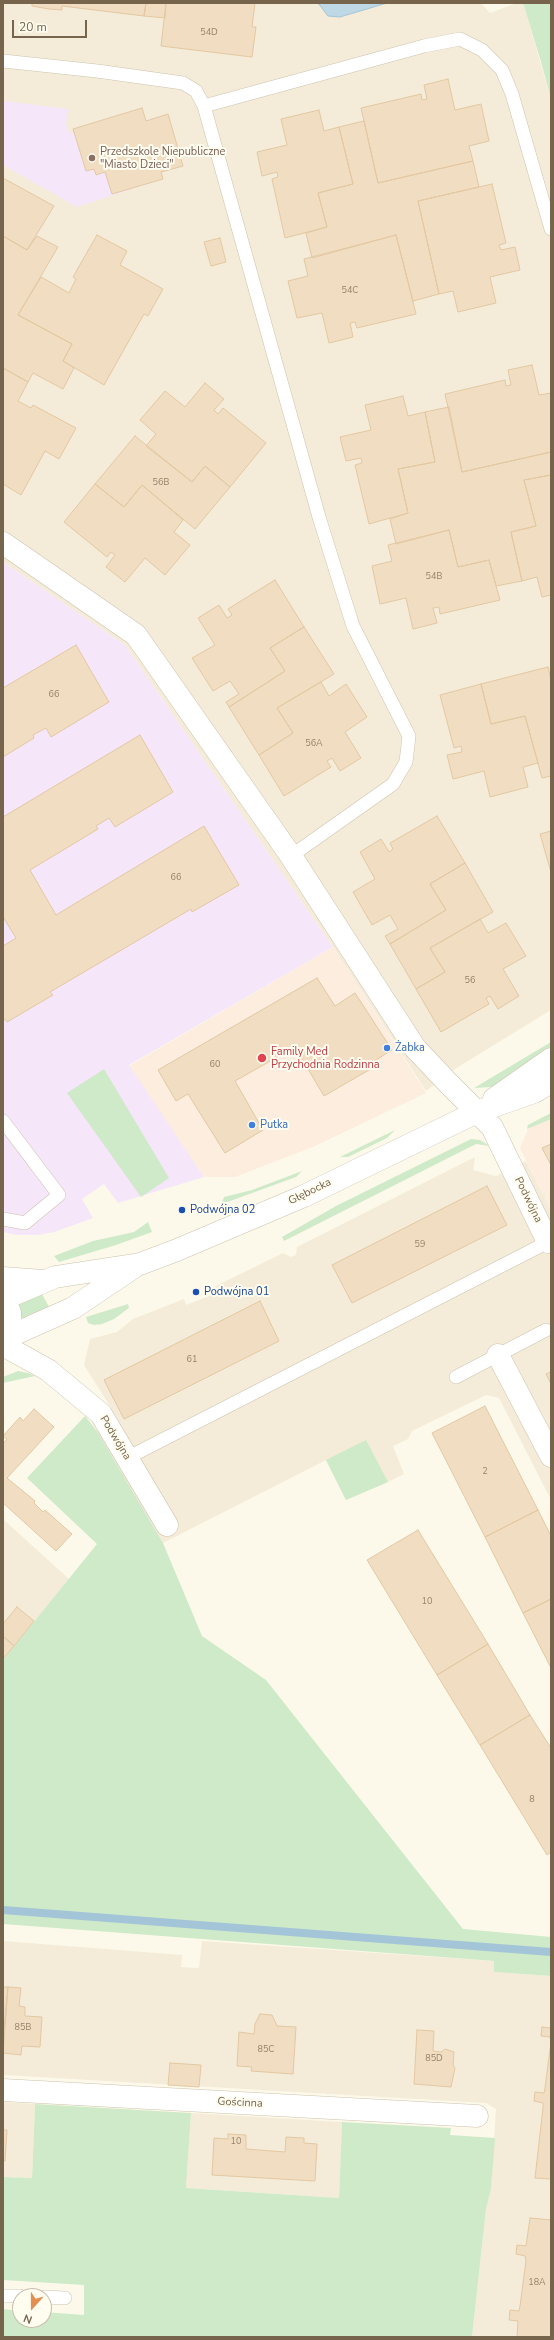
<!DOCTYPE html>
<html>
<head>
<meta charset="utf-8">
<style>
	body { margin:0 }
	#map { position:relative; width:554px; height:2340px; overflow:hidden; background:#fcf9ea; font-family:"Nunito Sans",sans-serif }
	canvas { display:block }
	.frame { position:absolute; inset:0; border:4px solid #77644d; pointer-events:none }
	.north { position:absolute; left:12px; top:2288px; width:40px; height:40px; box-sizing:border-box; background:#fffcf0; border:1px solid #c9bfaf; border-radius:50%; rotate:201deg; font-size:11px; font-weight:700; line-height:16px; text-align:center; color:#77644d }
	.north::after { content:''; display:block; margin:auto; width:14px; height:18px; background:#e38f52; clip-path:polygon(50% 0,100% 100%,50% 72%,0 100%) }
	.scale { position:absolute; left:12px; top:20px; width:75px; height:18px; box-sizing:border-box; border:2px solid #77644d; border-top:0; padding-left:5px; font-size:12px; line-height:14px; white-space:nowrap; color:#77644d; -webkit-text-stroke:3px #fffcf0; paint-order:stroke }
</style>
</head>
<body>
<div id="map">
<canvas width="554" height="2340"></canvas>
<div class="frame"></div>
<div class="north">N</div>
<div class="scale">20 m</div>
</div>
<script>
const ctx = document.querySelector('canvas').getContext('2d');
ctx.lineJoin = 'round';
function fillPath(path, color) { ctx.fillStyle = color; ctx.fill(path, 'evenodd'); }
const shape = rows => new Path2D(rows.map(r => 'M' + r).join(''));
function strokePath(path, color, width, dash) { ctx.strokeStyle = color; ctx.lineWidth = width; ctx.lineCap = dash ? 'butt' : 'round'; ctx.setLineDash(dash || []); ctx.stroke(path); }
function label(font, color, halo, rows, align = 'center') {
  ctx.font = font + ' "Nunito Sans",sans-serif'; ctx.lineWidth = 4; ctx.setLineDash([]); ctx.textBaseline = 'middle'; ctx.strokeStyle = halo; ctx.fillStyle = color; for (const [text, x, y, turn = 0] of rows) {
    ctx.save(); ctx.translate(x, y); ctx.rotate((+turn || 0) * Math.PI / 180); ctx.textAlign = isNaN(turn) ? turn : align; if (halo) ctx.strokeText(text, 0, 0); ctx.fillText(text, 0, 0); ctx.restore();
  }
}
fillPath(shape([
	[3,3,481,3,490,13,517,3,523,3,551,99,551,1010,458,1067,426,1091,333,947,125,645,3,562],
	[475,1157,473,1170,496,1176,526,1161,551,1210,551,1500,499,1398,486,1395,412,1431,408,1439,393,1446,404,1474,388,1482,346,1500,326,1460,163,1543,97,1431,118,1419,84,1365,90,1339,117,1332,133,1319,184,1299,186,1305,214,1294,212,1288,283,1253,291,1257,296,1255,297,1247],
	[3,1519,69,1579,3,1660],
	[3,1941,182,1955,181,1967,199,1968,202,1941,494,1961,495,1972,551,1976,551,2337,472,2337,486,2209,491,2189,496,2109,486,2103,3,2075],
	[3,2102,35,2104,32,2178,3,2177],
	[191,2113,342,2122,339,2198,186,2188]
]), '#f4ecd8');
fillPath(shape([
	[333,947,426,1093,315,1146,235,1177,204,1177,129,1066],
	[551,1113,551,1210,520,1148,527,1132,528,1125]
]), '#fcedde');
fillPath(shape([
	[3,101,69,109,66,124,69,133,74,132,73,129,142,108,146,120,168,114,183,166,161,172,163,179,77,207,3,165],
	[3,562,125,645,333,947,129,1065,204,1177,118,1203,104,1184,82,1199,93,1218,54,1232,38,1235,16,1235,3,1232]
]), '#f6e6f9');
fillPath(shape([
	[523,3,551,3,551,99,541,62],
	[551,1042,551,1051,492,1087,474,1088],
	[104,1069,169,1178,141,1197,67,1093],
	[551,1113,551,1119,527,1129,528,1125],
	[395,1130,387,1138,348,1157,340,1157],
	[471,1139,480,1140,490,1146,476,1144,284,1241,282,1237,336,1206],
	[302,1171,296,1177,222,1204,222,1202,224,1197,252,1190],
	[148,1222,152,1232,116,1245,59,1262,54,1256,93,1241,134,1232],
	[42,1294,49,1307,23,1320,22,1318,17,1305],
	[128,1304,129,1308,114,1319,102,1324,94,1325,88,1323,86,1317],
	[18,1371,28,1373,35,1376,3,1383,3,1377],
	[85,1416,97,1431,163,1543,202,1636,266,1680,463,1929,551,1937,551,1976,494,1972,494,1961,3,1924,3,1660,97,1544,27,1478],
	[366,1440,388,1482,346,1500,326,1460],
	[35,2104,191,2113,186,2188,339,2198,342,2122,451,2128,450,2135,495,2138,491,2189,486,2209,472,2337,3,2337,3,2309,20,2311,20,2320,44,2320,44,2312,84,2315,84,2285,3,2280,3,2177,32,2178]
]), '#cfeac8');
const water = shape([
	[318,3,387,3,340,17,328,16,318,3]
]);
fillPath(water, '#bed8e6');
strokePath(water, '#a4c5d8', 1);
strokePath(shape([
	[3,1910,551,1952]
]), '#a4c5d8', 8);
const building = shape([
	[32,3,146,3,144,16,62,6,62,10,49,9,32,6,32,3],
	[146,3,166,3,165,18,144,16,146,3],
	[166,3,255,3,252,27,256,27,252,57,161,46,166,3],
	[448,79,455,110,481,104,489,141,469,146,473,161,378,183,361,108,421,94,422,100,427,99,424,85,448,79],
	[142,108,146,121,168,114,183,166,161,172,163,179,112,194,105,172,96,175,94,169,86,171,73,129,142,108],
	[319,110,324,131,339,127,353,184,318,193,327,227,285,238,272,179,278,177,277,172,262,176,257,152,287,145,281,119,319,110],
	[364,121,378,183,473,161,479,187,418,201,439,294,413,301,396,235,312,258,306,233,327,227,318,193,353,184,339,127,364,121],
	[3,178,54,206,27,250,3,236,3,178],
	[492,184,506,243,499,245,501,250,515,247,520,270,490,277,496,303,458,312,453,291,439,294,418,201,492,184],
	[97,235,127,251,120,265,163,289,148,316,144,314,104,385,63,361,72,344,18,315,41,277,69,293,76,279,73,277,97,235],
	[396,235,416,314,357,328,355,322,350,323,353,337,329,343,322,313,297,318,288,281,308,276,304,259,396,235],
	[3,236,27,250,37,236,58,247,18,315,72,344,63,361,74,368,63,389,33,373,28,382,3,368,3,236],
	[220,238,226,262,211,266,204,242,220,238],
	[532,365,539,395,551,393,551,452,462,472,445,394,505,380,506,386,511,385,508,370,532,365],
	[3,368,28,382,18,401,31,408,33,405,76,428,59,459,45,451,21,495,3,484,3,368],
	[205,383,224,399,214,410,218,414,223,408,266,443,230,487,205,466,192,482,146,446,156,434,140,420,165,391,185,407,205,383],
	[403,396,408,416,425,412,435,462,398,469,408,513,369,524,355,465,362,463,361,458,346,461,340,437,371,430,365,405,403,396],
	[449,407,462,472,551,452,551,475,524,480,536,526,511,532,522,581,496,586,489,560,458,567,449,530,396,544,390,519,408,513,398,469,435,462,425,412,449,407],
	[135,436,192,482,205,466,230,487,195,529,142,485,124,507,95,484,135,436],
	[551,475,551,595,542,597,537,577,522,581,511,532,536,526,524,480,551,475],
	[95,484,124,507,142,485,183,520,174,532,190,545,165,575,145,558,125,582,106,567,115,555,111,552,107,557,64,522,95,484],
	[449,530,458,567,489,560,500,600,440,614,439,607,433,608,437,623,413,629,406,598,380,604,372,566,392,561,388,545,449,530],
	[275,580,304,627,270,648,285,671,229,707,226,702,239,694,230,681,213,691,192,658,215,645,198,618,219,605,227,618,232,615,228,609,275,580],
	[304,627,334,674,277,708,293,733,259,755,229,707,285,671,270,648,304,627],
	[76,645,109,702,51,737,46,728,33,735,34,738,3,757,3,688,76,645],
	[548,667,551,680,551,776,542,778,525,716,491,724,481,684,548,667],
	[321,682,329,696,346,684,367,717,345,732,361,758,340,771,332,758,327,761,331,767,284,796,259,755,293,733,277,708,321,682],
	[481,684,491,724,525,716,538,763,523,767,528,787,490,797,484,771,453,779,447,755,462,752,461,746,454,748,440,695,481,684],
	[140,735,173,792,115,827,109,818,96,826,98,829,30,870,56,915,204,826,239,885,192,912,191,909,50,992,53,995,7,1022,3,1017,3,946,16,938,3,917,3,817,140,735],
	[437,816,465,863,430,884,446,910,390,944,385,936,398,929,390,915,372,925,353,892,375,879,360,852,381,839,389,852,393,849,390,843,437,816],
	[551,831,551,872,540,834,551,831],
	[465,863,493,912,430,948,445,972,416,989,390,944,446,910,430,884,465,863],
	[480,919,488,933,506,923,526,956,503,969,519,996,498,1009,490,996,486,998,489,1004,441,1032,416,989,445,972,430,948,480,919],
	[317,978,335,1006,355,993,392,1050,371,1063,374,1067,324,1096,295,1047,235,1081,263,1130,225,1153,188,1094,176,1101,158,1070,317,978],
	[551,1144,551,1165,542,1148,551,1144],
	[487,1186,507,1225,352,1303,332,1265,487,1186],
	[260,1301,279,1341,124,1419,104,1380,260,1301],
	[551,1372,551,1384,546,1374,551,1372],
	[485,1406,538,1510,485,1537,432,1433,485,1406],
	[34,1409,54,1427,7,1478,35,1501,34,1503,43,1512,45,1510,72,1534,56,1551,3,1503,3,1444,7,1439,3,1436,20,1417,23,1421,34,1409],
	[538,1510,551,1536,551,1599,523,1613,485,1537,538,1510],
	[418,1530,488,1644,437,1675,367,1560,418,1530],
	[551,1599,551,1668,523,1613,551,1599],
	[17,1607,34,1621,14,1646,3,1636,3,1624,17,1607],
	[3,1636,14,1646,3,1659,3,1636],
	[488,1644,530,1715,480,1745,437,1675,488,1644],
	[530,1715,551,1748,551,1852,547,1855,480,1745,530,1715],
	[3,1987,8,1987,3,2039,3,1987],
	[8,1987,21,1988,19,2006,25,2007,25,2016,42,2017,40,2047,22,2046,21,2055,3,2053,8,1987],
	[260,2014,272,2015,277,2026,296,2027,293,2074,251,2071,252,2067,237,2066,239,2032,254,2034,255,2024,260,2014],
	[542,2027,551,2028,551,2179,535,2178,543,2108,543,2103,534,2101,535,2092,544,2093,545,2088,551,2042,550,2037,541,2036,542,2027],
	[417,2030,434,2031,433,2051,441,2052,445,2049,454,2052,453,2065,455,2068,451,2087,414,2084,417,2030],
	[170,2063,201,2065,199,2087,168,2085,170,2063],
	[3,2130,7,2130,5,2161,3,2161,3,2130],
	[228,2134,246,2135,246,2149,285,2152,286,2137,304,2138,304,2143,317,2144,315,2181,212,2175,214,2138,228,2139,228,2134],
	[530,2218,551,2220,551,2337,517,2337,518,2321,509,2320,510,2310,519,2311,520,2306,526,2261,525,2256,516,2254,517,2245,526,2246,530,2218]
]);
fillPath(building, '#f1dec2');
strokePath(building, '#e3c8a2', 1);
const service = shape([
	[3,61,97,71,183,83,196,91,204,106],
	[291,856,393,784,406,762,409,736,353,626,319,517,204,106,424,46,460,39,482,50,502,70,512,94,551,229],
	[3,1121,59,1195,25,1223,3,1219],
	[456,1377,546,1330],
	[127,1458,548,1242],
	[3,2296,20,2296],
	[44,2297,65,2298]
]);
const minor = shape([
	[3,543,136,635,291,856,415,1048,450,1085,492,1127,548,1242],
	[3,1278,43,1281],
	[3,1345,48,1370,101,1414,167,1525],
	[498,1355,551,1456],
	[3,2090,477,2116]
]);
const tertiary = shape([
	[494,1099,551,1059],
	[3,1299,55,1277,140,1264,177,1250,304,1196,477,1112,534,1092,551,1082],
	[3,1303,10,1312,10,1320,8,1337,3,1343],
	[8,1337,73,1308,134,1267]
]);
strokePath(service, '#cec3af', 14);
strokePath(minor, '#cec3af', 23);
strokePath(tertiary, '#cec3af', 23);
strokePath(service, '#fff', 13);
strokePath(minor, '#fff', 22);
strokePath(tertiary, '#fff', 22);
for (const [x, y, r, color] of [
	[92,158,4,"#8d6e63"],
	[387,1048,4,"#3f7fe0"],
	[262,1058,5,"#e0444e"],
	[252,1125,4,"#3f7fe0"],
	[182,1210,4,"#1a4fb4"],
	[196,1292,4,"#1a4fb4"]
]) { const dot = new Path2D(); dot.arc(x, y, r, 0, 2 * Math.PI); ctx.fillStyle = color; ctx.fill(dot); strokePath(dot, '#fffcf0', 1.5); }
label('9px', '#96826a', null, [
	["54D",209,33],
	["54C",350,291],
	["56B",161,483],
	["54B",434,577],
	["66",54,695],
	["56A",314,744],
	["66",176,878],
	["56",470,981],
	["60",215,1065],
	["59",420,1245],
	["61",192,1360],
	["2",485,1472],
	["10",427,1602],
	["8",532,1800],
	["85B",23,2028],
	["85C",266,2050],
	["85D",434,2059],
	["10",236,2142],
	["18A",537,2283]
]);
label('11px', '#785e54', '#fffcf0', [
	["Przedszkole Niepubliczne",100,152],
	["\"Miasto Dzieci\"",100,165]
], 'left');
label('11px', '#366cbe', '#fffcf0', [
	["Żabka",395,1048],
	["Putka",260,1125]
], 'left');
label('11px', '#be3a42', '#fffcf0', [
	["Family Med",271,1052],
	["Przychodnia Rodzinna",271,1065]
], 'left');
label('11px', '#77644d', '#fffcf0', [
	["Głębocka",310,1192,-26],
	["Podwójna",528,1200,64],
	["Podwójna",115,1438,59],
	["Gościnna",240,2103,3]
]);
label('11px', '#164399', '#fffcf0', [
	["Podwójna 02",190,1210],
	["Podwójna 01",204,1292]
], 'left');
</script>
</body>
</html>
